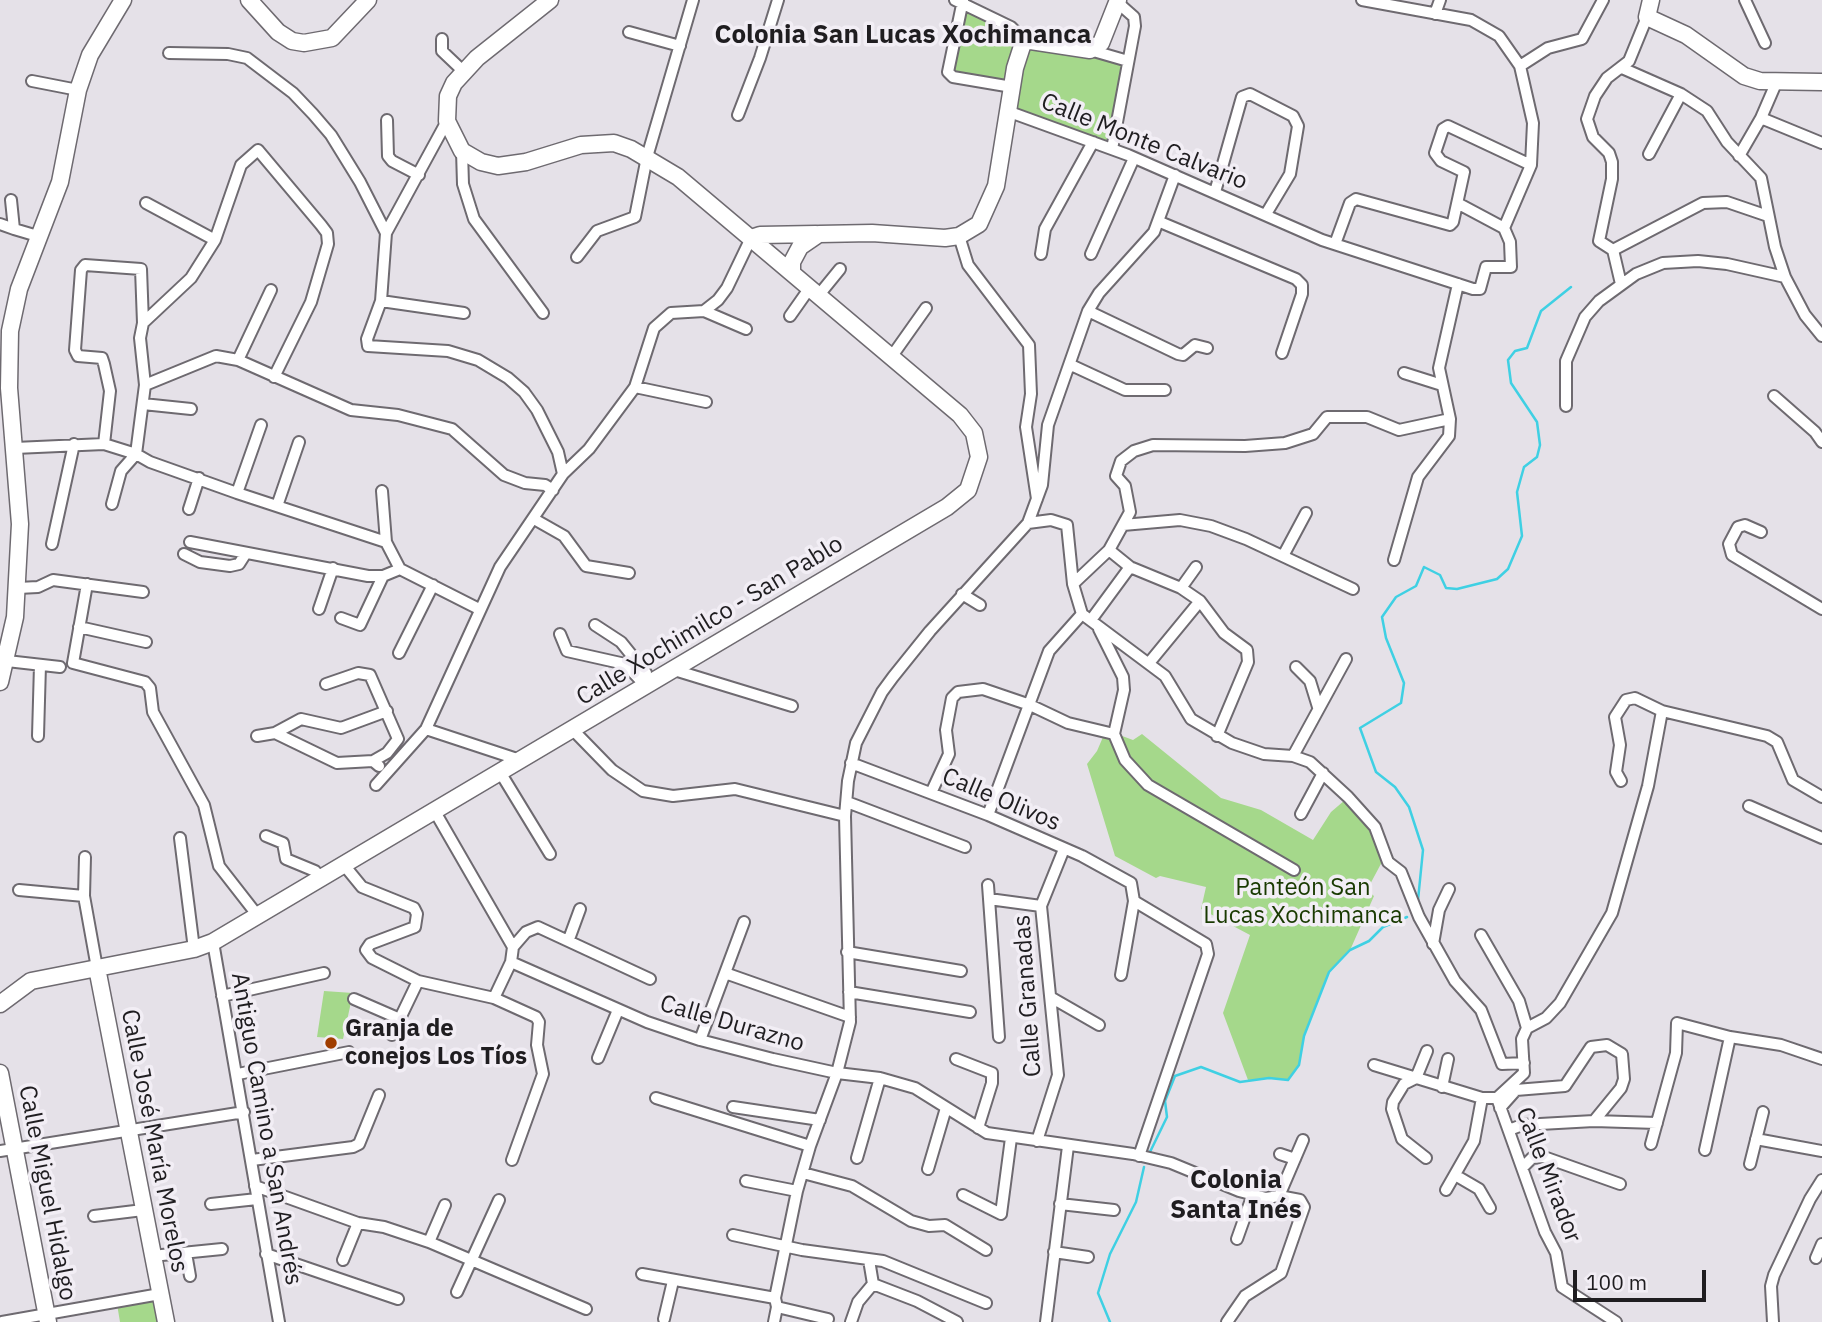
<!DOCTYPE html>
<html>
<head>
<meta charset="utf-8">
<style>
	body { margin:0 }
	#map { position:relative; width:1822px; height:1322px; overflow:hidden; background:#e5e1e8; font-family:"IBM Plex Sans",sans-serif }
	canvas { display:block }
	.scale { position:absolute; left:1573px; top:1270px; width:133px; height:32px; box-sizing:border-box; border:4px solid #1f1d20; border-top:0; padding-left:9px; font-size:21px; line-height:24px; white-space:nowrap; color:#1f1d20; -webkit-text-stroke:5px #f2eef5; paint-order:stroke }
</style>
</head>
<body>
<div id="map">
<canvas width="1822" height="1322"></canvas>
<div class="scale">100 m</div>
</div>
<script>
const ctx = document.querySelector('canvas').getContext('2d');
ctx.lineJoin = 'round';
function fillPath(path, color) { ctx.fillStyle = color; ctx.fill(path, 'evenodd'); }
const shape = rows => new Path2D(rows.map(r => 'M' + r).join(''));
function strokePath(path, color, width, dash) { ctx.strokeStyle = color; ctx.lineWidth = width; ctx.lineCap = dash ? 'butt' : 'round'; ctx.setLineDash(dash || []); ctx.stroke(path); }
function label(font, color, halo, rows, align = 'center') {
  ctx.font = font + ' "IBM Plex Sans",sans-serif'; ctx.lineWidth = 7; ctx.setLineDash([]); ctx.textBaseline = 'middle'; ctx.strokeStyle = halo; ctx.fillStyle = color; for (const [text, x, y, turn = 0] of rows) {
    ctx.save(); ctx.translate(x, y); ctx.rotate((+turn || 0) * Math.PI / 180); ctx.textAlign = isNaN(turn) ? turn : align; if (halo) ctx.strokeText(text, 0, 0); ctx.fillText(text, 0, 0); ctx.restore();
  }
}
fillPath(shape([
	[962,3,1021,34,1128,61,1112,149,1007,111,1011,87,953,77],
	[1106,730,1133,740,1142,734,1221,798,1261,810,1313,840,1331,812,1345,800,1371,829,1383,860,1367,890,1374,896,1351,948,1329,972,1304,1036,1299,1065,1288,1080,1269,1078,1248,1080,1223,1013,1250,935,1201,909,1206,887,1160,876,1156,878,1115,856,1087,764,1097,751],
	[324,991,353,993,343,1039,317,1037],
	[157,1296,161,1322,120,1322,117,1304]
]), '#a5d88b');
strokePath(shape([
	[1418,900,1423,850,1409,807,1395,787,1376,772,1360,728,1401,703,1404,683,1386,638,1382,617,1396,597,1416,586,1424,567,1440,575,1446,588,1457,589,1497,579,1508,569,1522,536,1517,492,1524,467,1537,457,1540,445,1537,422,1511,383,1508,360,1515,351,1527,348,1541,311,1571,287],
	[1150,1152,1167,1117,1165,1101,1175,1076,1201,1067,1240,1082,1269,1078,1288,1080,1299,1065,1304,1036,1329,972,1350,950,1369,941,1383,927,1407,917],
	[1110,1322,1098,1293,1110,1254,1136,1202,1144,1167]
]), '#3fd0e3', 2.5);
const street = shape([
	[955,0,1011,27,1024,40],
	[963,0,948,72,953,77,1012,87],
	[1745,0,1765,43],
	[1435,14,1440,0],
	[629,32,680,46],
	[442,39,442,51,463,71],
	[1090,50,1128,61],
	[169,53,228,54,247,58,293,93,313,114,331,135,360,182,386,233,381,301,367,339,368,346,448,351,478,360,508,378,524,392,537,410,558,452,563,474],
	[1520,66,1548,48,1582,39,1603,0],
	[1622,68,1681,94,1707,111,1727,142,1761,178,1775,247,1785,277,1805,315,1822,336],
	[32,81,78,90],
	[1007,111,1128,155,1322,240,1473,289,1480,289,1486,267,1511,267,1510,242,1504,228,1531,165,1533,123,1520,66,1499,36,1471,20,1362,0],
	[738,115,760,58,778,0],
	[1761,118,1822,143],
	[387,120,388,156,392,161,419,175],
	[1112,149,1135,26,1134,17,1117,2],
	[462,151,463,184,474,219,543,313],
	[1649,154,1681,94],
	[1739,156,1761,118,1777,81],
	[1215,192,1242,97,1250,94,1293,116,1298,126,1290,174,1266,214],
	[11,200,14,229,41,237],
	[146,203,215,240],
	[1459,204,1504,228],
	[1160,222,1296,279,1302,285,1302,294,1282,353],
	[0,224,14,229],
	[386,233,447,121],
	[959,236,968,265,1029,345,1031,394,1026,427,1037,499],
	[1335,244,1350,203,1356,199,1450,225,1453,222,1464,172,1441,161,1435,153,1443,129,1448,126,1531,165],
	[1613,250,1599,241,1612,179,1612,162,1609,153,1593,137,1587,119,1595,96,1607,78,1629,61,1647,17],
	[1613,250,1703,203,1727,202,1768,216],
	[1613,250,1621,284],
	[1041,254,1045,229,1093,142],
	[1091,254,1134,158],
	[577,257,597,231,635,217,647,157,693,0],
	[818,296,840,269],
	[381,301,464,313],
	[704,311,746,329],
	[1088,311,1178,354,1183,355,1195,345,1207,348],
	[790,316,809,289],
	[892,356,926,308],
	[238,360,271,290],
	[1071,365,1125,390,1165,390],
	[1404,373,1442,385],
	[145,385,216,356,238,360,351,410,398,415,452,429,504,475,525,483,545,485,553,490],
	[635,387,706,402],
	[1774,396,1815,432,1822,442],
	[143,404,191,409],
	[1566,406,1566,361,1585,317,1599,301,1636,274,1663,263,1698,261,1727,264,1785,277],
	[104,444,110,391,104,364,102,358,78,356,75,350,81,270,85,265,141,269,143,323],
	[15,448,104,444,136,454,150,462,237,493,386,542,400,569,479,609],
	[382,491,386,542],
	[237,493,261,425],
	[112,504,121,471,136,454,145,385,140,338,143,323,191,278,215,240,241,165,258,150,321,225,327,233,328,244,311,302,274,377],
	[277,506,299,442],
	[189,509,199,478],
	[534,519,564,536,586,566,629,573],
	[1028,523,1051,520,1067,525,1073,584,1082,614,1165,676,1191,719,1232,743,1264,754,1293,756,1310,762,1348,797,1375,827,1388,862,1401,872,1419,917,1455,981,1481,1010,1502,1064,1524,1063],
	[1123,525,1180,520,1211,526,1246,539,1353,589],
	[1761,532,1745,525,1738,527,1729,544,1732,555,1822,609],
	[190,542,368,576,383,576,400,569],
	[52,544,74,444],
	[1109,550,1130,567,1181,588,1200,601,1224,633,1247,650,1248,662,1217,736],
	[184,554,200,562,230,566,239,564,246,553],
	[1283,556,1306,513],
	[1394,560,1418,477,1449,436,1450,419],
	[87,584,73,663,145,682,150,688,153,712,204,805,219,866,258,916],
	[1073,584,1109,550,1130,512,1125,486,1116,476,1121,461,1134,451,1153,445,1245,446,1285,443,1313,434,1327,417,1367,417,1399,430,1450,419,1439,368,1458,284],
	[18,588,38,587,53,580,143,592],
	[1181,588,1196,567],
	[962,594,980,605],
	[319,609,333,568],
	[341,618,360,625,383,576],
	[1091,620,1130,567],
	[595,625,621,642,646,673],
	[79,627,146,642],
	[1099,629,1123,677,1124,690,1114,734],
	[560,634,567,651,625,664,645,685],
	[399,653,433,585],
	[7,661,60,667],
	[1149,663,1200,601],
	[1296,667,1310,681,1318,707],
	[671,669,792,706],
	[326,684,358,673,370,675,398,739,387,753,373,761],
	[426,729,520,760],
	[572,729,612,770,643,791,673,796,735,789,845,816],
	[275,733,301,719,341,728,387,711],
	[38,736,40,665],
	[257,736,275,733,337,763,373,761,379,766],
	[1293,756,1346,659],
	[851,763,988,815,1082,856,1131,883,1134,901,1121,975],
	[500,772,550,854],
	[1621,781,1616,772,1620,745,1615,717,1626,700,1635,698,1662,711,1767,736,1777,742,1793,780,1822,797],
	[376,785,426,729,500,567,563,474,589,449,635,387,654,328,671,313,704,311,718,300,727,288,751,238],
	[931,793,949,754,946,730,952,698,958,692,983,689,1030,705,1068,723,1114,734,1125,760,1148,785,1294,870],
	[847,802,965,847],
	[1749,806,1822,838],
	[434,810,513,947],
	[1301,814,1323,773],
	[988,815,1049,651,1082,614],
	[266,836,283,843,286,859,315,871,320,877],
	[180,838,194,949],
	[85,857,84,896,97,968],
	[344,865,362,887,414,908,417,914,415,927,370,944,366,950,372,958,418,981,494,998,511,962,513,947,526,932,538,927,650,979],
	[988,885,999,1037],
	[19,890,84,896],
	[989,899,1041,906],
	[1134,901,1206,944,1208,954,1139,1156],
	[1481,935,1519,1001,1527,1028],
	[569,939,580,909],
	[213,942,279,1322],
	[1433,944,1439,910,1449,889],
	[847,952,961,971],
	[511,962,647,1022,700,1040,773,1059,837,1073,880,1078,915,1088,987,1133,1133,1154,1171,1163,1239,1191,1266,1198,1279,1196,1303,1140],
	[725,973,850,1017],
	[849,992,970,1012],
	[222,996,324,973],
	[494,998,536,1017,539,1022,537,1045,543,1074,512,1160],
	[1052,998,1099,1025],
	[354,999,400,1019],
	[1527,1028,1546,1018,1560,1003,1612,913,1648,786,1662,711],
	[392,1035,418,981],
	[700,1040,744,922],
	[598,1058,618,1010],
	[956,1059,992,1073,992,1083,978,1128],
	[1374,1065,1482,1098,1497,1098,1524,1073,1522,1039,1527,1028],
	[238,1074,349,1052],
	[1416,1078,1404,1084,1393,1102,1392,1109,1402,1139,1426,1158],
	[1416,1078,1427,1051],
	[1442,1087,1448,1059],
	[656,1098,810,1146],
	[1497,1098,1545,1232,1556,1253,1562,1287,1616,1322],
	[733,1107,820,1120],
	[1500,1108,1516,1090,1565,1086,1591,1047,1607,1045,1622,1054,1624,1079,1621,1088,1594,1121],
	[1509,1130,1522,1125,1594,1121,1657,1123],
	[1756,1139,1822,1151],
	[1037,1141,1058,1075,1041,906,1064,849],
	[1651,1144,1676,1053,1677,1023,1730,1037,1781,1045,1822,1059],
	[1705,1150,1730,1037],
	[0,1151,244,1112],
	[1280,1154,1295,1159],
	[857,1158,880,1078],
	[252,1160,353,1147,359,1144,379,1095],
	[1750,1164,1763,1112],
	[1523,1167,1532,1158,1544,1157,1620,1184],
	[928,1169,946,1108],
	[803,1173,852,1186,911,1221,929,1226,945,1225,986,1250],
	[1455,1175,1479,1189,1490,1208],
	[746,1181,797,1191],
	[255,1186,358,1223,384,1227,429,1242,586,1309],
	[1446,1190,1474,1141,1482,1098],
	[963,1195,1001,1214,1011,1138],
	[211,1204,257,1199],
	[1060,1204,1114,1210],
	[94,1216,143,1210],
	[733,1235,802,1250,883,1261,986,1303],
	[1237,1239,1253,1194],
	[429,1242,445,1205],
	[1054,1252,1088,1257],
	[186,1253,190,1276],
	[266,1254,398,1299],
	[152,1256,222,1249],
	[1816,1258,1822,1244],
	[343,1260,358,1223],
	[642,1274,775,1298],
	[873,1284,917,1301,957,1322],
	[457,1292,499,1200],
	[777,1307,828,1319],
	[664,1319,673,1281],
	[2,1322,160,1294],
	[774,1322,777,1307,775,1298,797,1191,810,1146,837,1073,850,1022,845,816,848,781,856,743,882,692,893,677,930,631,1028,523,1042,485,1048,425,1088,311,1099,293,1154,232,1175,175],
	[851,1322,858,1302,873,1284,869,1260],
	[1046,1322,1068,1146],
	[1227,1322,1245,1296,1281,1273,1304,1207,1300,1200,1279,1196],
	[1773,1322,1771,1286,1774,1275,1810,1199,1822,1180]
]);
const secondary = shape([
	[249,0,278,32,292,41,304,43,332,38,368,0],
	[1651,0,1647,17,1686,35,1744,76,1760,81,1822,82],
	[751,238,760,235,816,234],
	[792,273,792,262,800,247,819,234,872,233,945,238,959,236,979,224,996,186,1015,68,1024,40,1090,50,1101,43,1118,0],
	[0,682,15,617,20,524,9,388,10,331,19,289,60,182,78,90,90,55,123,0],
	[97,968,166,1322],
	[0,1004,31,981,194,949,213,942,947,507,968,490,979,457,974,433,960,415,678,177,631,149,614,143,581,145,526,162,498,166,481,162,462,151,447,121,448,96,454,83,477,58,550,0],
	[0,1073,48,1322]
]);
strokePath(street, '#6e6a70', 14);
strokePath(secondary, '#6e6a70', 19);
strokePath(street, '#fff', 10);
strokePath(secondary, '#fff', 16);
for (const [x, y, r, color] of [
	[331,1043,7,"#a03d00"]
]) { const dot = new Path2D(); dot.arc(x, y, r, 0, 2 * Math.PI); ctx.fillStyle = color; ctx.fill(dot); strokePath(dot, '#f2eef5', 2.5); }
label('24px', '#1f1d20', '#f2eef5', [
	["Calle Monte Calvario",1144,142,22],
	["Calle Xochimilco - San Pablo",710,621,-31],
	["Calle Olivos",1001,800,23],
	["Calle Granadas",1028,996,-94],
	["Calle Durazno",732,1024,16],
	["Antiguo Camino a San Andrés",266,1129,80],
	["Calle José María Morelos",154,1141,79],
	["Calle Mirador",1548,1175,69],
	["Calle Miguel Hidalgo",47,1193,79]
]);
label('24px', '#193a01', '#f2eef5', [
	["Panteón San",1303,888],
	["Lucas Xochimanca",1303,916]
]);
label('bold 24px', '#1f1d20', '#f2eef5', [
	["Granja de",345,1029],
	["conejos Los Tíos",345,1057]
], 'left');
label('bold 26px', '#1f1d20', '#f2eef5', [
	["Colonia San Lucas Xochimanca",903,35],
	["Colonia",1236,1180],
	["Santa Inés",1236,1210]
]);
</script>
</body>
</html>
